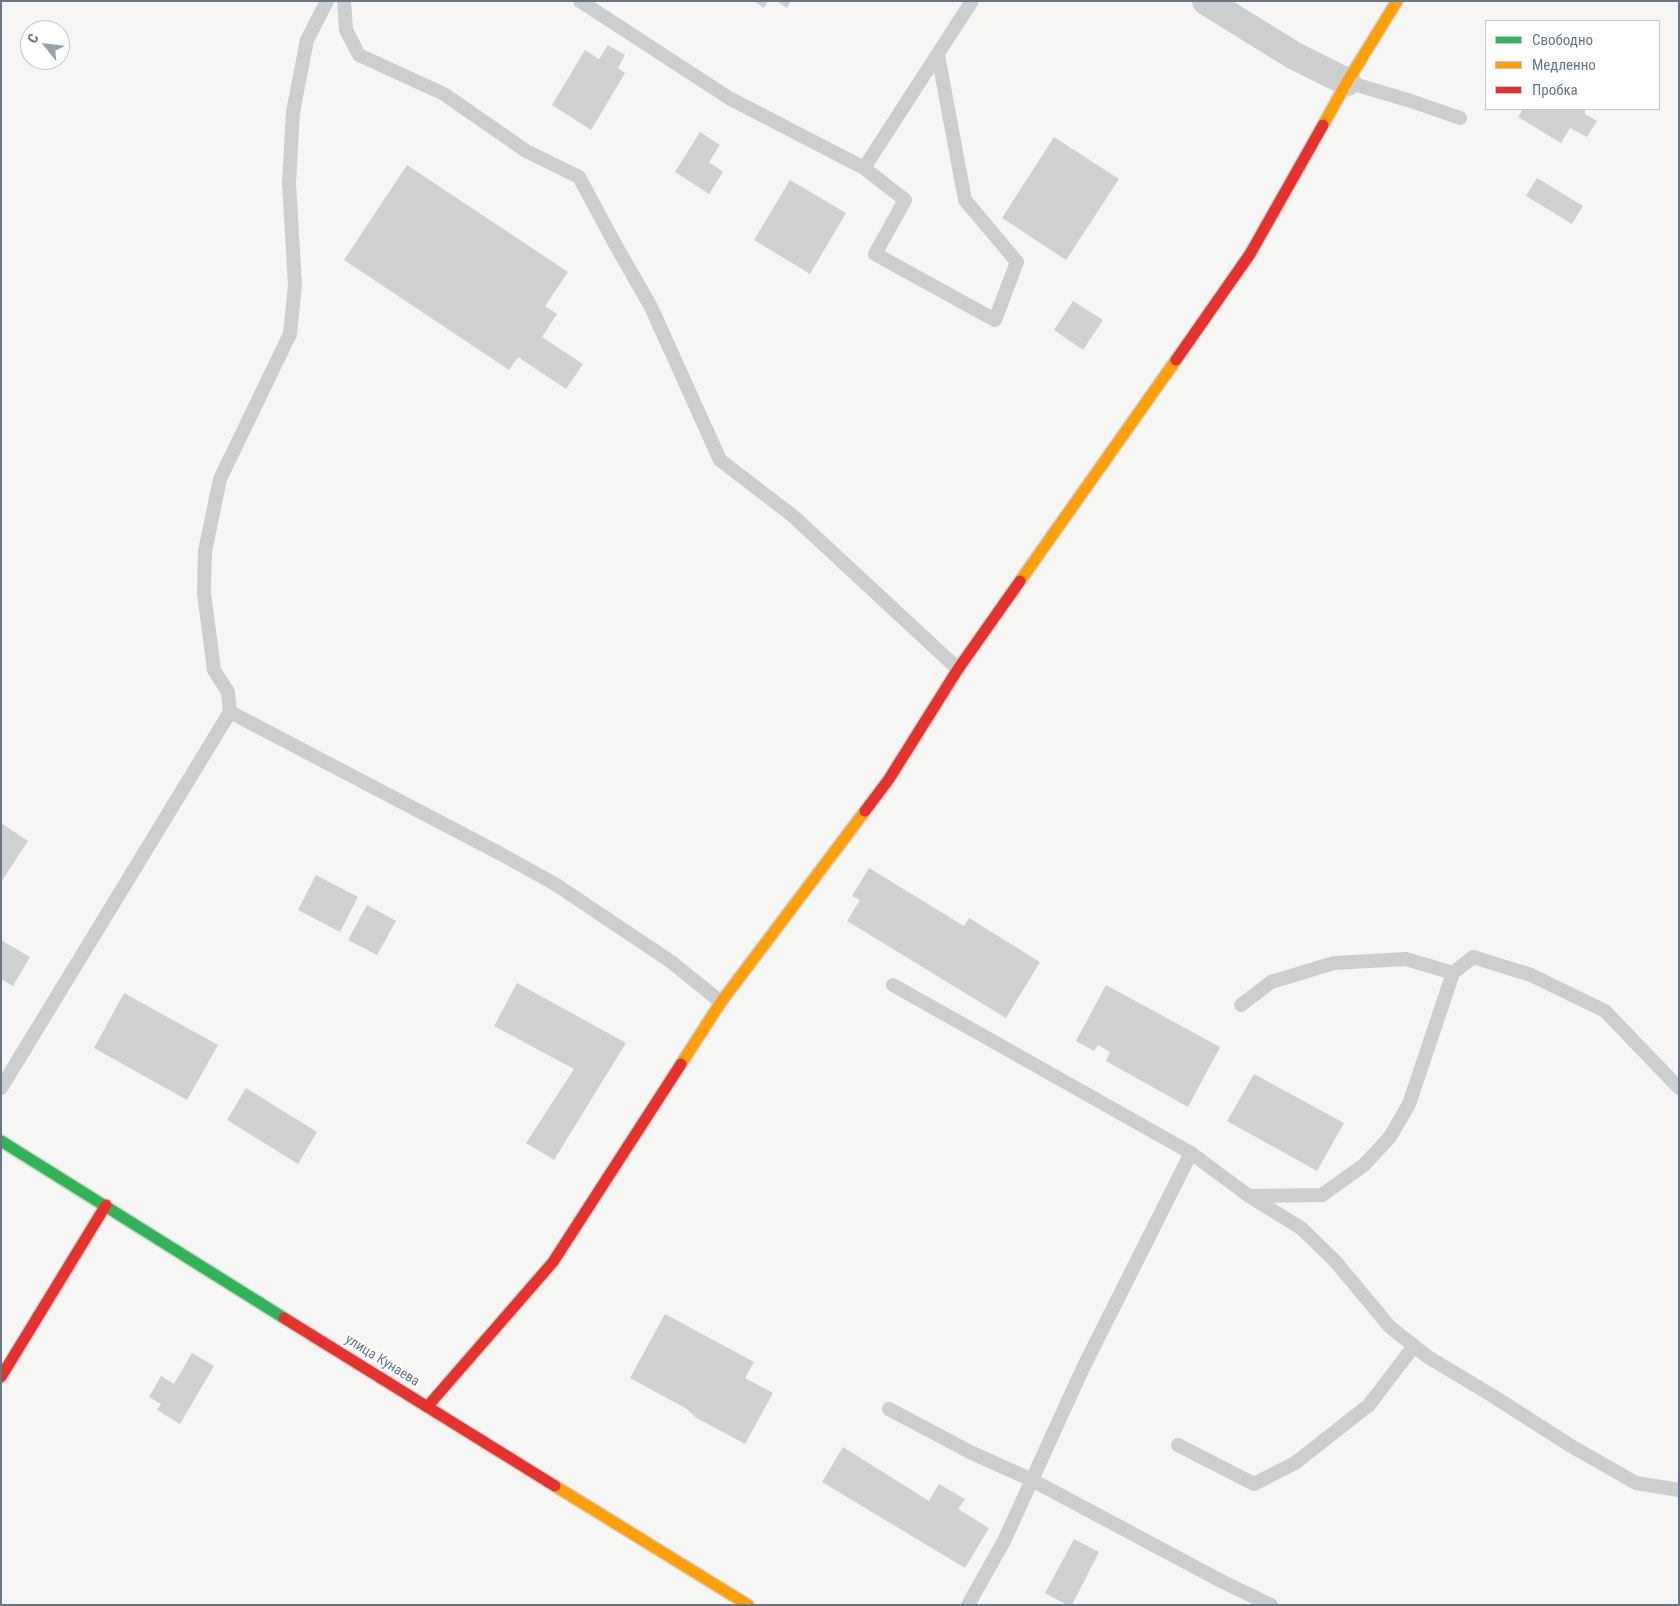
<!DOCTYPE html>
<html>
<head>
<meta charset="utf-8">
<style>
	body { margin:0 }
	#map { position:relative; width:1680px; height:1606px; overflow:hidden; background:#f6f6f5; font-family:"Roboto Condensed",sans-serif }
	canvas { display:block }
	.frame { position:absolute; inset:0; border:2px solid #667685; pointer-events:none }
	.legend { position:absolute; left:1485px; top:20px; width:175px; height:90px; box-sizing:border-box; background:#fff; border:1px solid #c2c8ce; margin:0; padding:6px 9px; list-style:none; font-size:15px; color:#667685 }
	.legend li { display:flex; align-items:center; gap:10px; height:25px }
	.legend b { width:25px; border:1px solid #c2c8ce }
	.north { position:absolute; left:20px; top:20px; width:50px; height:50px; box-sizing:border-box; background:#fff; border:1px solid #c2c8ce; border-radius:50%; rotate:299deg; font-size:14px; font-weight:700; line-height:20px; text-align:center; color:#667685 }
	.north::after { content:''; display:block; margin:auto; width:18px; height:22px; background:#98a3ac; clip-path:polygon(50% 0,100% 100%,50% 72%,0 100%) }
</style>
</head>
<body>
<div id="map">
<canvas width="1680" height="1606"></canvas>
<div class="frame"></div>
<ul class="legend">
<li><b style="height:6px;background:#30b455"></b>Свободно</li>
<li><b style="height:6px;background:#ff9f0a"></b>Медленно</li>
<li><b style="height:6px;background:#e5322d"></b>Пробка</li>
</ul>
<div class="north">С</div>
</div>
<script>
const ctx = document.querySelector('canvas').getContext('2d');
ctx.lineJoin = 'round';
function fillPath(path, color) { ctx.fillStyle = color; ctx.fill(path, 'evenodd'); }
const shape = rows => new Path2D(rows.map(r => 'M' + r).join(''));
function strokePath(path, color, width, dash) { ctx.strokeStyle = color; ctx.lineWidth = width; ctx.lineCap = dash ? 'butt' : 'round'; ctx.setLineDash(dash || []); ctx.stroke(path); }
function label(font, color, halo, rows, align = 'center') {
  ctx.font = font + ' "Roboto Condensed",sans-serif'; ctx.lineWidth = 5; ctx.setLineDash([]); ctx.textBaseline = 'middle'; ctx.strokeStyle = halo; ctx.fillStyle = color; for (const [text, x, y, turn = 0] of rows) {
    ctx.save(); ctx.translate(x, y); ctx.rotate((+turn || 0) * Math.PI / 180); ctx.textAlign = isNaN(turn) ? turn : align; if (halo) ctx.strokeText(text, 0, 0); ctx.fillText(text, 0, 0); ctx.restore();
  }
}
fillPath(shape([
	[754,1,768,1,764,8],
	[776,1,791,1,787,8],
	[608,45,625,55,618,68,625,73,591,130,552,105,585,50,599,59],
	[1523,109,1585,109,1585,114,1597,121,1587,137,1570,128,1561,143,1518,117],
	[700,132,720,145,709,162,723,172,709,194,675,172],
	[1054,137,1119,179,1066,260,1002,218],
	[407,165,568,272,545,306,557,314,542,337,583,364,566,389,518,357,509,370,344,260],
	[1537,178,1583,206,1572,224,1526,196],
	[790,180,846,213,810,274,754,240],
	[1073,301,1103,320,1083,350,1054,330],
	[1,823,28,841,1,882],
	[869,868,964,926,969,918,1040,962,1006,1018,847,921,860,900,852,896],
	[316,875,358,897,340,932,298,910],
	[367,905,396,921,377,955,348,940],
	[1,940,30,957,13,986,1,979],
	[517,983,626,1043,554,1160,526,1143,574,1069,494,1026],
	[1106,985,1220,1047,1188,1107,1106,1061,1110,1052,1098,1045,1094,1051,1076,1041],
	[124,993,218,1045,187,1100,94,1048],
	[1254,1074,1344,1123,1317,1171,1227,1121],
	[246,1088,317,1132,298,1164,227,1120],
	[665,1314,754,1362,745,1378,773,1393,745,1444,695,1417,687,1409,630,1378],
	[192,1353,214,1366,180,1424,157,1410,161,1404,149,1397,161,1376,174,1384],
	[843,1447,929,1501,939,1484,965,1499,958,1509,989,1528,965,1568,822,1482],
	[1074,1539,1099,1552,1072,1605,1067,1605,1045,1593]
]), '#d0d1d2');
const fast = shape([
	[1,1141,284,1318]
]);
const slow = shape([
	[1323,125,1347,82,1397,1],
	[1020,581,1176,360],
	[681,1064,721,1002,865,811],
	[555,1486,748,1605]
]);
const jam = shape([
	[1176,360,1250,254,1323,125],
	[865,811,889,779,958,669,1020,581],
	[284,1318,555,1486],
	[1,1377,106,1205],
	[427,1407,553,1262,681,1064]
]);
strokePath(fast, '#d2d3d4', 14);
strokePath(slow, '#d2d3d4', 14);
strokePath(jam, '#d2d3d4', 14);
strokePath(shape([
	[327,1,307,40,293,112,289,183,295,285,290,334,220,479,205,551,204,593,214,670,228,692,230,712,499,853,555,884,670,961,721,1002],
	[344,1,346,30,359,55,444,94,526,151,579,177,615,244,651,307,720,460,793,516,958,669],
	[580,1,729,98,864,168,972,1],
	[1347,82,1411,101,1460,118],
	[864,168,905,200,875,254,995,320,1017,262,965,200,938,55],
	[893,985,1191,1153,1083,1368,1004,1541,968,1605],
	[1241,1005,1271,982,1334,963,1406,959,1453,973],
	[1,1088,230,712],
	[1191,1153,1249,1196,1301,1228,1335,1261,1390,1327,1428,1357,1493,1396,1571,1446,1636,1483,1679,1490],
	[1249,1196,1322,1195,1364,1165,1390,1137,1409,1104,1453,973,1473,957,1531,975,1605,1011,1679,1088],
	[889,1409,970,1452,1032,1480,1223,1582,1271,1605],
	[1178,1445,1254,1484,1295,1463,1369,1405,1414,1346]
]), '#cccecf', 14);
strokePath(shape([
	[1206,1,1293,55,1347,82]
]), '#cccecf', 28);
strokePath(fast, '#30b455', 11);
strokePath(slow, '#ff9f0a', 11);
strokePath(jam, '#e5322d', 11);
label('14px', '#667685', '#fff', [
	["улица Кунаева",382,1361,32]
]);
</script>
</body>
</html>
